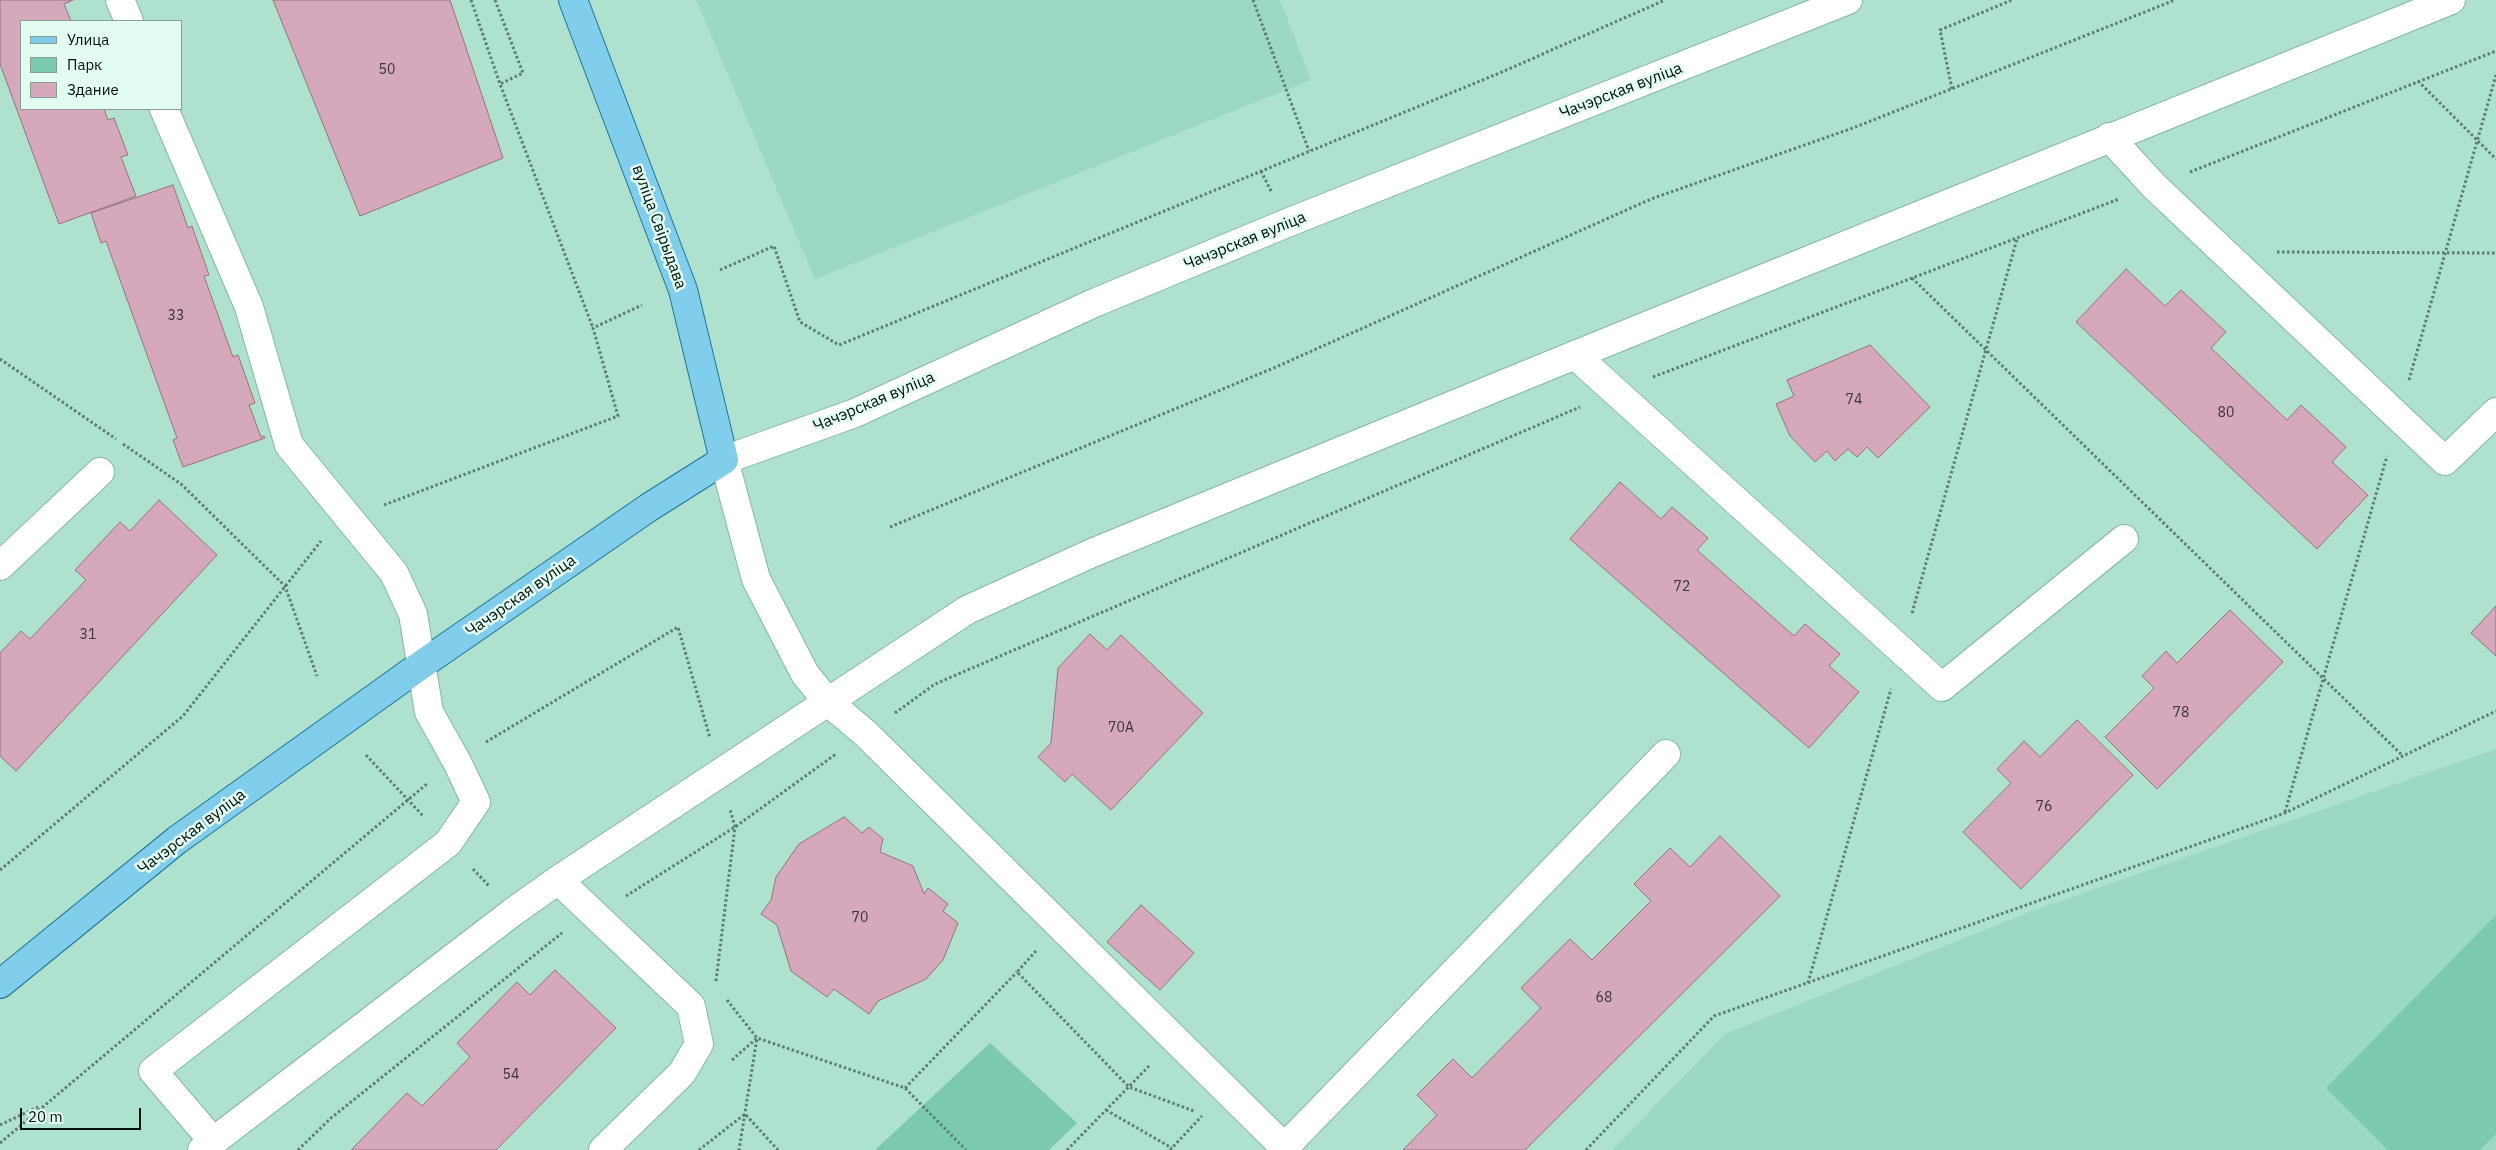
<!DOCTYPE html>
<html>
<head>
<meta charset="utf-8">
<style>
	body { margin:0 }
	#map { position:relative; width:2496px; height:1150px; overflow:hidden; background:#aee1ce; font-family:"IBM Plex Sans",sans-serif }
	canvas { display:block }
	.legend { position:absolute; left:20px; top:20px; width:162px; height:90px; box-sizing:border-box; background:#e2fcf2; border:1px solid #889e96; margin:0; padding:6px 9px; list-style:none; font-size:15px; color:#01110c }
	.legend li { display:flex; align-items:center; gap:10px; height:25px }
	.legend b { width:25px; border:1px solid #889e96 }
	.scale { position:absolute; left:20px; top:1108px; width:121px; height:22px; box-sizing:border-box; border:2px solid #01110c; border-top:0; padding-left:6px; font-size:15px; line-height:18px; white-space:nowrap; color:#01110c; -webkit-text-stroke:4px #e2fcf2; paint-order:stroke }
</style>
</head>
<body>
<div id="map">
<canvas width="2496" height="1150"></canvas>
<ul class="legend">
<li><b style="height:6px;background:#80cdec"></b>Улица</li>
<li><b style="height:14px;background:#7bc9af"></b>Парк</li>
<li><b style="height:14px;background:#d5a8bc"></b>Здание</li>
</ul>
<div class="scale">20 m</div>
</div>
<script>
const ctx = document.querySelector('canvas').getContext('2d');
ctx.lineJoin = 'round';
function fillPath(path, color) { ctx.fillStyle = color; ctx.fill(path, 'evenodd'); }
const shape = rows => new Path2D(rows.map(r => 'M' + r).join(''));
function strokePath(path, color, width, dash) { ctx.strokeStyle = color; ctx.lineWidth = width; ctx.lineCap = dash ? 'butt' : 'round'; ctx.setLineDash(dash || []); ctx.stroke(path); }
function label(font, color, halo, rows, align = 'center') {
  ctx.font = font + ' "IBM Plex Sans",sans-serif'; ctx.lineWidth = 5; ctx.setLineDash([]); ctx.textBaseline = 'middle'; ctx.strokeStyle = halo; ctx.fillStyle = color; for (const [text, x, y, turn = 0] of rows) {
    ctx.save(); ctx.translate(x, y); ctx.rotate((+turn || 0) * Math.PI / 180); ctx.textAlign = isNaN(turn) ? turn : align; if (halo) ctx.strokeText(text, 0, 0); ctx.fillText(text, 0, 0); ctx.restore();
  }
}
fillPath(shape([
	[696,0,1280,0,1311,80,815,279],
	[2496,749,2496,1150,1612,1150,1725,1034,2032,911]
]), '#9cd9c3');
fillPath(shape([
	[2496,915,2496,1134,2480,1150,2388,1150,2326,1088],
	[990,1043,1077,1123,1049,1150,875,1150]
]), '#7bc9af');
const building = shape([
	[0,0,73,0,64,4,71,21,21,21,21,109,104,109,108,120,114,118,128,155,121,157,136,196,59,224,0,64,0,0],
	[273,0,450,0,503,158,360,216,273,0],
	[173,185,188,228,192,226,209,275,204,276,233,357,238,355,255,403,249,405,261,437,264,436,265,438,183,467,173,440,177,438,106,241,101,243,91,213,173,185],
	[2126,269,2165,306,2181,290,2226,332,2211,348,2287,420,2301,405,2346,447,2332,462,2368,495,2317,549,2076,322,2126,269],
	[1870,345,1930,407,1878,458,1867,447,1857,457,1848,449,1835,461,1827,451,1815,462,1790,436,1776,404,1794,396,1787,380,1870,345],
	[1620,482,1661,519,1672,507,1708,538,1697,550,1794,636,1805,624,1840,654,1829,666,1859,692,1809,748,1570,539,1620,482],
	[159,500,217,555,16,771,0,756,0,653,21,631,30,639,86,580,75,570,120,522,130,531,159,500],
	[2496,606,2496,656,2471,633,2496,606],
	[2230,610,2283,662,2157,789,2105,737,2154,688,2142,676,2166,651,2177,663,2230,610],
	[1090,634,1107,650,1121,635,1203,713,1111,810,1072,774,1065,782,1038,757,1051,743,1058,668,1090,634],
	[2077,720,2133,775,2021,889,1963,832,2011,783,1997,769,2024,741,2040,757,2077,720],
	[844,817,862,833,869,827,883,839,880,852,913,866,924,894,928,888,948,904,943,911,958,923,943,960,926,979,878,1001,869,1014,834,989,827,997,791,971,777,925,761,914,771,900,776,877,799,844,844,817],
	[1720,836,1780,896,1525,1150,1403,1150,1437,1115,1417,1095,1453,1059,1472,1078,1541,1008,1521,988,1570,939,1592,960,1651,901,1634,884,1670,848,1690,867,1720,836],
	[1141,905,1194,953,1160,990,1107,942,1141,905],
	[555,970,616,1028,496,1150,351,1150,407,1093,422,1106,470,1057,457,1043,517,982,530,995,555,970]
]);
fillPath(building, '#d5a8bc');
strokePath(building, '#996f82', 1);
const minor = shape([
	[120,0,129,21],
	[164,109,249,307,289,445,394,573,413,614,429,712,457,762,476,802,448,843,153,1071,212,1140],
	[2109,137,2154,186,2445,461,2496,412],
	[2124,539,1942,687,1575,355,2451,0],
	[0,566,100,472],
	[1284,1147,866,734,827,701,805,674,756,579,724,460,855,413,1094,303,1287,223,1848,0],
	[202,1150,513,912,558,880],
	[603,1150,682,1073,699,1044,691,1006,558,880,967,610,1092,553,1575,355],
	[1282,1150,1666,754]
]);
const major = shape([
	[0,984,177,840,421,665,648,508,724,460,683,290,573,0]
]);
strokePath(minor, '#84b7a5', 30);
strokePath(major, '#1c7695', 30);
strokePath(shape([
	[471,0,500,84,593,328],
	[495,0,523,73,500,84],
	[1253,0,1309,151],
	[2418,81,2496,159],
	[1952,89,1940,30,2012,0],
	[1261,171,1272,193],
	[2190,172,2496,51],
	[2277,252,2496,253],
	[720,270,774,246,800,322,839,345,1502,72,1665,0],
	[1912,278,2403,756],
	[0,359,116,439],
	[1653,377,2119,199],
	[2409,380,2496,75],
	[123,444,181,484,285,586,317,676],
	[384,505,618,416,593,328,642,305],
	[890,527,1276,367,1651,199,1853,128,2175,0],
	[1912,613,2017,239],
	[895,713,935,684,1580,407],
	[486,742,678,627,710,738],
	[366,755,424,817],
	[2285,812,2387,456],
	[473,869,489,886],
	[0,870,183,716,321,541],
	[626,896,735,827,836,754],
	[1036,951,1017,972,1129,1087,1194,1111],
	[716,981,735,827,730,809],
	[1808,983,1891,689],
	[727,1000,757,1038,905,1088,966,1150],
	[732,1060,757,1038,739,1150],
	[905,1088,1017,972],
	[1106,1110,1172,1148],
	[0,1125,38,1107],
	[0,1143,428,783],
	[298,1150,331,1118,562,933],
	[699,1150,745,1114,778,1150],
	[1067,1150,1150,1065],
	[1170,1150,1202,1116],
	[1586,1150,1714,1016,2285,813,2496,711]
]), '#5b7e71', 3, [2.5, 2.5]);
strokePath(minor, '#fff', 28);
strokePath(major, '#80cdec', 28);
label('14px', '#363738', null, [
	["50",387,70],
	["33",176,316],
	["74",1854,400],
	["80",2226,413],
	["72",1682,587],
	["31",88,635],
	["78",2181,713],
	["70А",1121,728],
	["76",2044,807],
	["70",860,918],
	["68",1604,998],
	["54",511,1075]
]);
label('16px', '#01110c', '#e2fcf2', [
	["Чачэрская вуліца",1621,91,-21],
	["вуліца Свірыдава",659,227,70],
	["Чачэрская вуліца",1245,241,-22],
	["Чачэрская вуліца",874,402,-23],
	["Чачэрская вуліца",521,596,-35],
	["Чачэрская вуліца",192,832,-37]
]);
</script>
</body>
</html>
